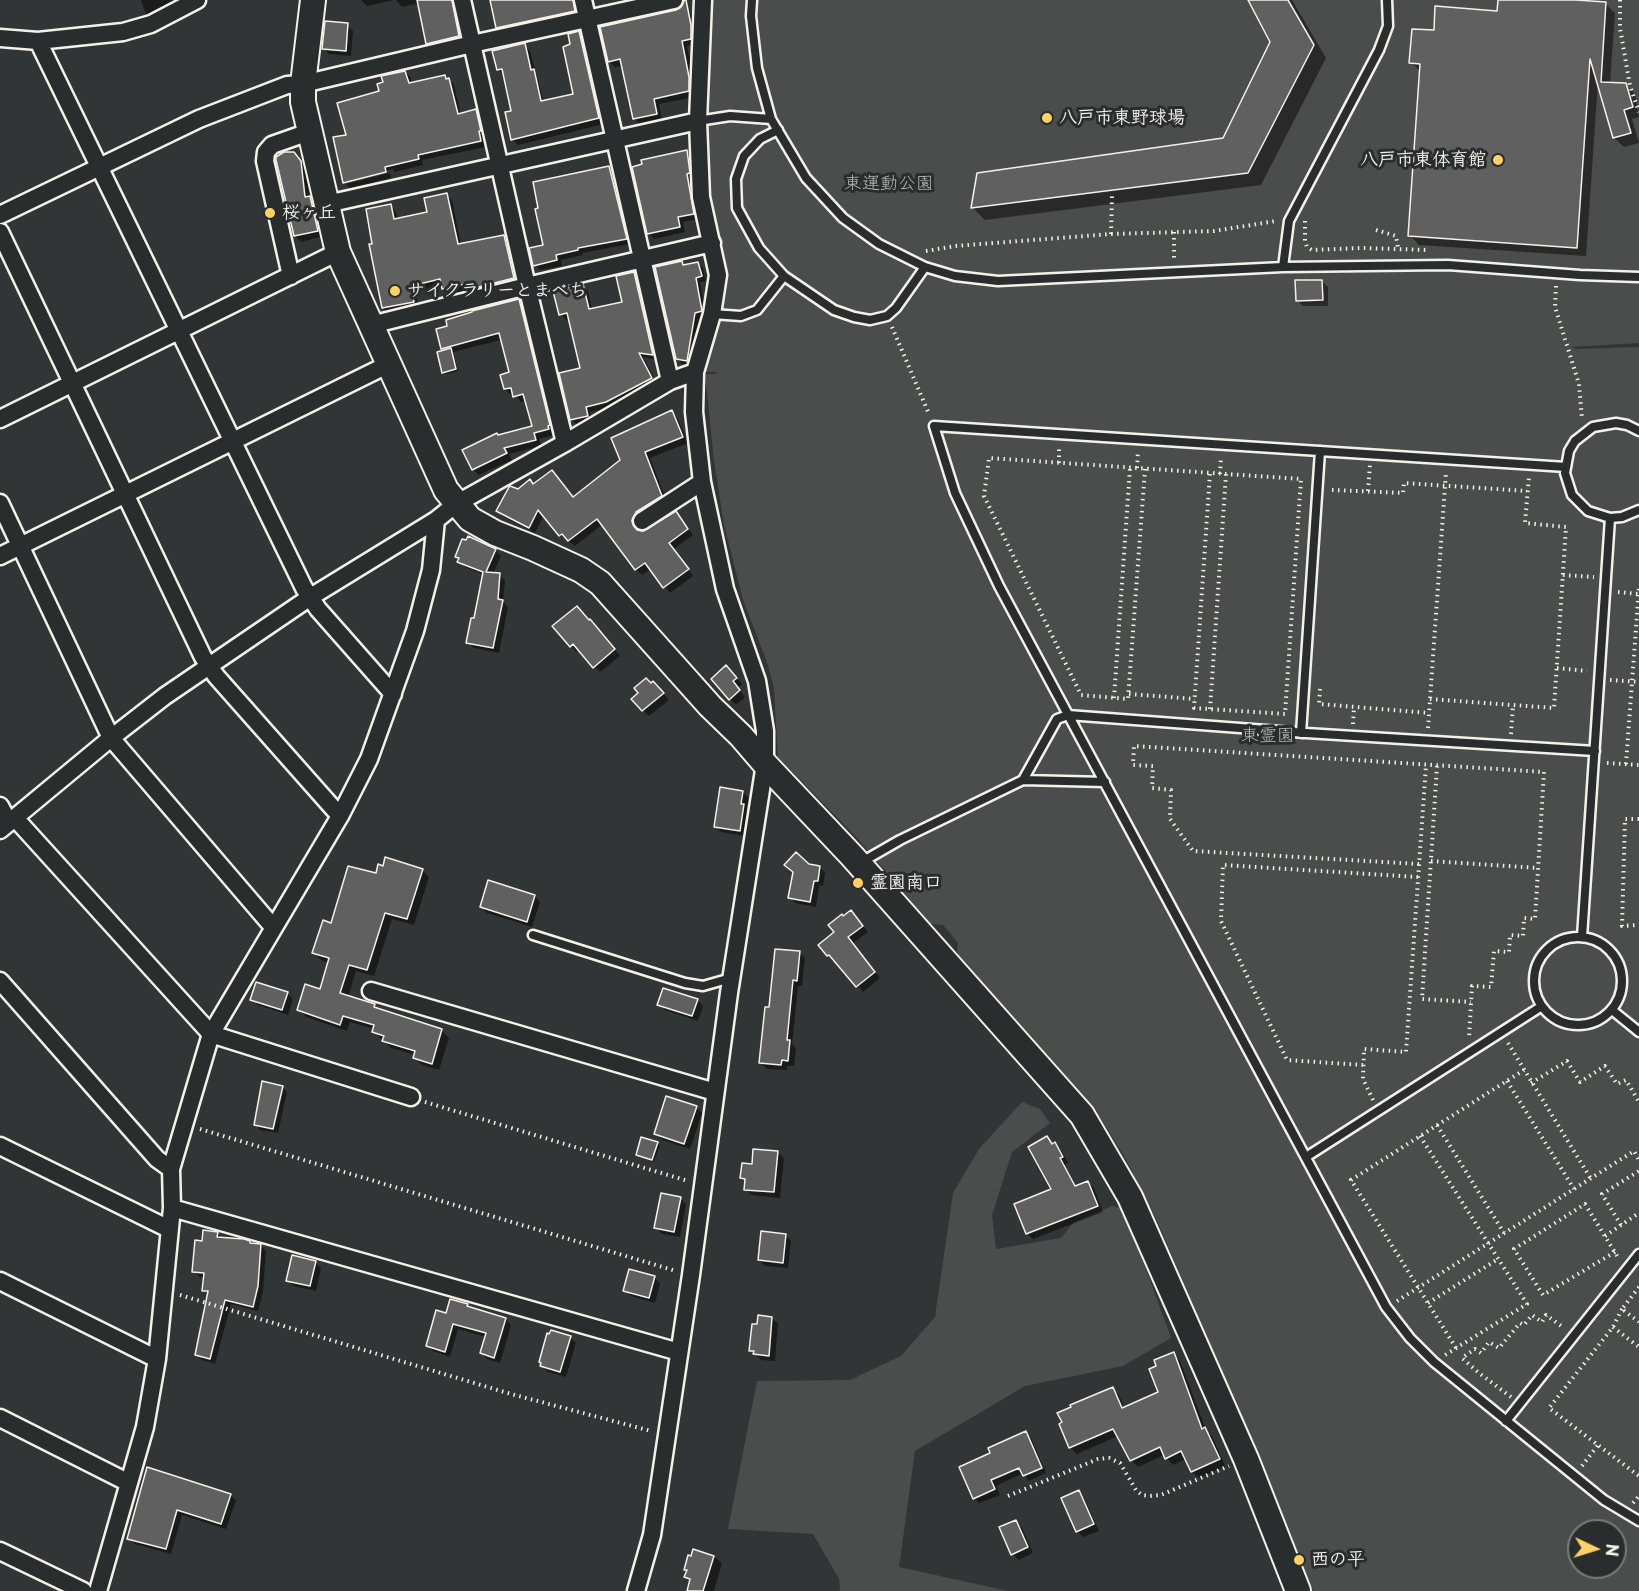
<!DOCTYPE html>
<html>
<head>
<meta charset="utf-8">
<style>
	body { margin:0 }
	#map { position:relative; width:1639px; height:1591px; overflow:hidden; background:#323535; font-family:"Playpen Sans",sans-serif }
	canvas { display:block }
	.north { position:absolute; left:1567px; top:1519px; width:60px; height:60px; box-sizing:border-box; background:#2a2d2e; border:2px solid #7b7b78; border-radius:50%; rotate:94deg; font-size:16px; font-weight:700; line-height:24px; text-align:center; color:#f4f1e8 }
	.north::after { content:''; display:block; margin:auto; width:21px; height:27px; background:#ffd166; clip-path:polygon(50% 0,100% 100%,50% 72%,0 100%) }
</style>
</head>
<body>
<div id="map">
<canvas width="1639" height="1591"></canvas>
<div class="north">N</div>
</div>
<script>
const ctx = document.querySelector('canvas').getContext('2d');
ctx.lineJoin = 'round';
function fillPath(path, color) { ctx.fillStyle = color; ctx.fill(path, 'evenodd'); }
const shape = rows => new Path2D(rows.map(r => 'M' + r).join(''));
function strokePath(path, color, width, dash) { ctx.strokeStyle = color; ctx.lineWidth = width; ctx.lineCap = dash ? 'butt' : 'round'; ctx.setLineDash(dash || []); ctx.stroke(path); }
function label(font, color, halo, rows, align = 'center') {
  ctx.font = font + ' "Playpen Sans","Klee One",sans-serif'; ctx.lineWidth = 6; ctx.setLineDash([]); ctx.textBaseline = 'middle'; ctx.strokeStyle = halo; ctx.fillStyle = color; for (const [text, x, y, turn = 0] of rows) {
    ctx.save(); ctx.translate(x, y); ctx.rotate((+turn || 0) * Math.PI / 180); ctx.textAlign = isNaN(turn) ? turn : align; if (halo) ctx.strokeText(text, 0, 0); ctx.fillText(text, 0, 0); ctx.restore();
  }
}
fillPath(shape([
	[703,0,1639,0,1639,343,1572,347,1576,349,1639,347,1639,1591,1313,1591,1259,1457,1155,1216,1124,1156,1101,1119,1076,1087,957,953,958,943,943,925,931,924,857,838,778,757,774,689,768,665,743,600,724,525,714,461,705,374,716,374,717,372,695,372,718,275,701,197],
	[1579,1531,1615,1531,1615,1567,1579,1567],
	[1022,1102,1040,1109,1050,1123,1012,1152,992,1215,996,1249,1061,1238,1074,1222,1112,1206,1120,1208,1144,1264,1171,1338,1123,1366,1025,1386,915,1451,899,1567,1008,1591,840,1591,839,1579,813,1534,728,1529,757,1381,850,1380,901,1356,935,1317,953,1193,979,1149]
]), '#4b4d4c');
fillPath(shape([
	[141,0,179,0,150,16,145,12],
	[361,0,394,0,367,6],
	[396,0,454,0,457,3,464,42,433,49,427,43,419,3,402,7],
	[492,0,574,0,579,17,503,33,497,27],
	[1250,0,1292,0,1326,58,1261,185,985,220,972,207,1224,139,1271,42],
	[1499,0,1555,0,1606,4,1615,13,1610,84,1625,85,1635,94,1639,117,1632,119,1639,143,1624,147,1614,138,1598,82,1586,256,1419,245,1410,235,1421,72,1411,62,1435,32,1498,12],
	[688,11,694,17,697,32,696,44,687,46,695,84,694,97,659,104,662,119,640,124,634,118,622,66,615,67,609,61],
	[347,25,353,31,351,56,329,54,323,48],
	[579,35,585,41,604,124,518,145,512,139,513,112,504,75,498,70,524,45,530,51,544,102,574,95],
	[405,72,411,78,412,84,445,77,449,79,454,85,461,115,476,111,481,117,486,136,484,137,486,147,422,160,423,165,390,173,391,178,350,188,344,182,348,136,381,92],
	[393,169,394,172,346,184,346,181],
	[686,152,692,157,694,178,692,179,699,219,683,222,685,232,654,239,649,233],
	[300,160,306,169,310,197,316,203,323,236,301,242,295,236],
	[609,168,614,173,631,244,582,253,583,255,561,260,562,266,540,270,535,265,545,246],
	[447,195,452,200,461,245,504,237,509,242,519,284,474,295,468,290,449,294,443,285,415,292,419,307,389,313,383,308,374,245,391,206,396,212,398,219,429,213],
	[682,262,686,266,698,263,703,268,706,281,700,282,706,316,700,317,692,365,682,364,677,359],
	[634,273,639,279,658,360,643,357,657,384,612,407,590,412,592,421,577,425,572,420,561,374,582,369,570,319,566,320,561,314,582,285,588,291,592,310,624,303],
	[1322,281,1328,287,1328,306,1303,306,1297,300],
	[519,300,525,306,555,431,553,432,554,435,539,439,541,446,509,454,512,460,479,475,473,469,464,450,499,437,533,427,526,401,521,402,514,394,511,395,505,389,511,374,501,340,453,352,458,371,446,374,443,372,445,351,442,348],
	[671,411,677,417,688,443,650,458,667,502,642,518,637,529,639,532,643,533,676,513,693,535,674,549,693,576,670,593,651,569,642,575,636,569,603,524,575,546,560,535,544,515,535,533,504,517,498,511,518,491,534,485,574,498,622,461],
	[467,542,495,550,501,556,493,574,499,575,505,580,503,602,508,607,499,653,474,648,468,642,475,620,484,575,465,567,459,561,460,560,457,556],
	[577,608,596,626,620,656,600,672,579,649,576,652,571,646],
	[732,673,742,684,738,688,745,697,736,705,730,699],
	[659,688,669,700,649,716,643,710,640,693],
	[743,792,749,798,747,809,749,811,745,836,721,832,715,826],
	[809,865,820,867,825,873,823,886,819,885,816,907,795,903,790,897],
	[422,870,429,877,414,925,392,919,374,976,356,971,348,997,374,1005,380,1011,442,1031,449,1038,439,1070,422,1065,415,1058,416,1055,391,1048,374,1032,375,1029,350,1022,347,1031,306,1017,299,1009,321,991,329,963,321,960,314,953,332,925,377,875],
	[534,896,540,902,532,927,487,913,481,907],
	[856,917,868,932,852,944,880,978,863,992,835,959,833,961,828,955,836,932,843,918],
	[799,952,805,958,802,986,798,986,792,1044,796,1048,794,1066,787,1066,787,1070,767,1069,761,1063,771,1009],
	[287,993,293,999,288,1015,258,1005,252,999],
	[697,1000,703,1006,698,1021,665,1010,659,1004],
	[282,1087,287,1092,278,1133,260,1130,256,1125],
	[696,1107,702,1113,690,1149,662,1140,656,1134],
	[1047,1138,1061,1150,1068,1163,1064,1165,1076,1187,1088,1182,1094,1188,1103,1212,1033,1239,1027,1233,1053,1190],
	[657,1143,660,1146,654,1162,637,1154],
	[778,1152,784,1158,780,1198,752,1195,746,1189,746,1182,742,1178,753,1165],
	[680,1198,686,1204,680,1237,662,1234,656,1228],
	[217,1233,223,1239,261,1246,266,1251,263,1292,258,1311,231,1304,215,1364,202,1360,196,1355,209,1295,204,1290,205,1278,200,1277,194,1272,203,1243],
	[785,1235,791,1241,788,1268,765,1266,759,1260],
	[315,1262,321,1268,316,1291,294,1286,288,1280],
	[654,1277,660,1284,655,1303,631,1296,625,1290],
	[467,1305,470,1309,506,1319,511,1325,500,1363,487,1359,481,1353,486,1337,458,1329,450,1357,433,1351,427,1346,447,1315],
	[772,1318,778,1324,775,1361,761,1360,751,1350,758,1326],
	[570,1337,576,1343,566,1377,548,1372,542,1366],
	[1174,1354,1180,1361,1206,1430,1212,1436,1225,1466,1199,1478,1192,1472,1186,1459,1173,1465,1164,1455,1138,1467,1131,1460,1118,1436,1077,1454,1070,1447,1112,1388,1119,1395,1125,1409,1160,1393],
	[1026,1433,1031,1438,1046,1473,1029,1481,1023,1473,996,1486,1000,1495,979,1503,974,1498,992,1454],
	[148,1469,230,1495,236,1500,226,1529,182,1515,171,1554,135,1544,129,1538],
	[1078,1492,1084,1498,1099,1531,1083,1537,1077,1531],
	[1016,1522,1022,1528,1033,1553,1019,1560,1013,1554],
	[694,1551,716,1558,722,1563,714,1591,686,1591,689,1580,686,1577,688,1572,685,1569]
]), '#0007');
const building = shape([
	[417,0,452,0,459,36,426,44,417,0],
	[490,0,573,0,575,11,496,28,490,0],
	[684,0,686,0,691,25,691,39,682,41,689,77,689,91,654,99,657,114,633,119,620,59,608,62,600,27,676,10,681,7,684,0],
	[1248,0,1288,0,1314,45,1248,173,971,208,977,173,1223,138,1270,42,1248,0],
	[1498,0,1576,0,1606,2,1601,82,1626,83,1633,107,1624,110,1631,133,1613,138,1590,59,1577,248,1408,236,1420,64,1409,63,1412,29,1434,30,1435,6,1497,11,1498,0],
	[325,21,348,23,346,51,322,49,325,21],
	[579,31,599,118,511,140,505,112,511,111,502,69,497,70,492,51,525,43,531,70,534,69,541,101,573,94,563,47,570,44,568,34,579,31],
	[405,71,409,83,445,75,446,79,449,78,458,114,476,109,481,131,479,131,481,141,418,155,419,159,385,167,386,172,343,183,333,137,346,135,337,103,379,91,377,84,383,82,381,76,405,71],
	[687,150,690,173,687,174,694,214,678,217,680,227,647,234,632,167,642,164,641,160,687,150],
	[284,152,294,152,301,161,305,197,310,196,318,231,294,236,276,160,276,157,284,152],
	[609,166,627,239,578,248,578,250,556,255,557,260,533,266,529,248,543,245,535,209,538,208,533,182,609,166],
	[447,193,458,244,504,235,514,278,467,290,465,284,442,289,440,279,411,286,414,302,382,308,369,244,372,244,366,209,391,204,394,219,427,212,424,198,447,193],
	[682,261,683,265,698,262,702,276,696,278,702,311,695,313,687,361,676,359,655,267,682,261],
	[634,272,653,355,639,353,652,378,606,402,586,407,588,416,570,420,559,373,580,368,567,313,559,315,553,291,583,284,589,309,622,302,616,276,634,272],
	[1295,280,1322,280,1323,300,1296,301,1295,280],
	[519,299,550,425,548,426,549,429,534,433,536,440,504,448,507,453,472,470,462,450,497,433,498,435,532,426,523,394,513,397,511,388,504,389,500,375,509,372,499,333,441,349,436,329,447,326,446,320,472,312,472,311,519,299],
	[451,348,456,369,442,373,437,352,451,348],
	[672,410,683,437,645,452,662,496,636,512,632,521,637,530,643,531,676,511,688,529,669,543,689,569,663,588,645,563,635,570,597,519,568,541,562,534,559,536,538,510,529,528,496,511,509,487,510,486,518,489,530,479,533,484,552,470,573,497,620,460,611,438,672,410],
	[468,536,496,549,486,572,500,573,498,599,503,600,493,648,466,643,471,618,474,618,483,572,457,562,459,558,455,557,462,539,466,540,468,536],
	[577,606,589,620,590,619,615,649,593,668,573,644,570,647,552,626,577,606],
	[726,665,737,678,733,681,740,690,729,700,711,679,726,665],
	[646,678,651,683,653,681,664,693,642,711,631,699,638,693,634,688,646,678],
	[720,787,743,791,741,804,744,804,740,831,714,827,720,787],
	[796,852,809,864,820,866,818,881,814,881,810,902,788,898,793,872,784,865,796,852],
	[385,857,423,869,407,919,385,913,367,970,349,965,340,993,375,1004,374,1007,442,1029,432,1064,413,1058,415,1051,382,1041,384,1036,372,1032,374,1025,343,1016,340,1025,297,1010,305,984,320,989,329,958,312,953,323,920,331,923,348,866,376,873,378,864,383,866,385,857],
	[488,880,535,895,527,922,480,907,488,880],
	[851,910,863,926,848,937,875,972,856,987,829,955,827,956,818,945,834,932,828,925,842,914,843,916,851,910],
	[775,949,800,951,797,981,793,980,787,1040,790,1040,788,1061,782,1060,781,1065,759,1063,765,1007,769,1007,775,949],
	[256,982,288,992,282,1010,250,1000,256,982],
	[663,988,698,999,692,1016,657,1005,663,988],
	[262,1081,283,1086,273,1129,254,1125,262,1081],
	[666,1096,697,1106,684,1144,654,1134,666,1096],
	[1047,1136,1052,1144,1055,1142,1063,1157,1060,1158,1075,1186,1088,1181,1098,1206,1026,1234,1014,1204,1051,1189,1028,1147,1047,1136],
	[641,1137,658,1142,652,1160,636,1155,641,1137],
	[753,1149,778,1151,774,1192,744,1190,745,1179,740,1178,742,1163,752,1164,753,1149],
	[661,1193,681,1197,674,1232,654,1228,661,1193],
	[203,1230,218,1232,217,1237,244,1239,250,1241,250,1243,261,1244,258,1286,253,1307,225,1300,210,1359,195,1355,208,1291,202,1291,204,1273,192,1272,195,1240,202,1241,203,1230],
	[761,1231,786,1234,783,1263,758,1260,761,1231],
	[292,1255,316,1261,310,1286,286,1281,292,1255],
	[629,1269,655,1276,649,1298,623,1291,629,1269],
	[450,1299,468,1304,467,1306,506,1318,494,1358,480,1353,486,1333,453,1324,445,1352,426,1346,436,1310,446,1313,450,1299],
	[758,1315,772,1317,769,1356,753,1354,754,1351,749,1351,752,1324,757,1324,758,1315],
	[551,1330,571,1336,560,1372,540,1366,541,1363,539,1362,547,1333,549,1334,551,1330],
	[1174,1352,1202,1429,1205,1427,1220,1459,1191,1472,1181,1451,1165,1459,1160,1447,1130,1461,1113,1429,1069,1448,1059,1424,1062,1422,1057,1413,1071,1407,1070,1405,1113,1387,1122,1408,1158,1392,1149,1369,1156,1366,1154,1360,1174,1352],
	[1026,1431,1042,1468,1023,1476,1019,1468,991,1480,995,1489,973,1499,959,1467,990,1453,988,1448,1026,1431],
	[147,1467,231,1494,221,1524,177,1510,166,1549,127,1539,147,1467],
	[1079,1490,1094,1524,1076,1532,1061,1498,1079,1490],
	[1016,1520,1028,1547,1011,1555,999,1527,1016,1520],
	[693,1549,714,1556,703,1591,687,1591,690,1579,684,1577,687,1570,684,1570,688,1555,691,1556,693,1549]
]);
fillPath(building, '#5f605f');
strokePath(building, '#f4f1e8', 1.5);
const lane = shape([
	[752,0,751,16,757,68,771,119,806,178,843,218,879,244,925,267,955,276,998,281,1283,267,1448,265,1580,275,1639,277],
	[698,121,730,116,771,119],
	[778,130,760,139,744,156,736,179,737,208,759,248,784,276,834,310,854,317,870,320,887,316,896,308,925,267],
	[1283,267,1289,221,1379,50,1388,26,1387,0],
	[712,314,741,316,757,310,784,276],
	[1639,431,1627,425,1616,423,1593,427,1575,441,1569,451,1565,473,1572,495,1588,511,1610,518,1622,517,1639,510],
	[1566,467,934,426,955,493,999,586,1386,1307,1410,1338,1434,1362,1604,1500,1639,1521],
	[1301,733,1320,451],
	[1023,780,1105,782],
	[860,863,900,840,1023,780,1057,719,1068,715,1306,733,1595,751],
	[533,935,685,983,703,986,731,978],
	[1582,937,1610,518],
	'1534 981a44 44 0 1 1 88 0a44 44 0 1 1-88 0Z',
	[1612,1010,1639,1032],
	[1306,1157,1542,1006],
	[1506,1421,1639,1254]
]);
const street = shape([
	[462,0,527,286,565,443],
	[583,0,670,381],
	[0,38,38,41,123,32,151,24,197,0],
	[38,41,304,588,318,609,393,694],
	[327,204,698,121],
	[0,215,199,119,287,85,303,84,472,44,674,0],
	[0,232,203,657,216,676,340,816],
	[291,276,265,161,266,152,272,145,309,132],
	[371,325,527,286,712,243],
	[0,419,338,252],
	[0,503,111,738,273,927],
	[642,521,702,482],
	[0,556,389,364],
	[0,806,9,823],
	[15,818,211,1034,411,1097],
	[0,830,111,738,165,696,309,598,436,520,456,504,565,443,670,381,695,372],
	[0,981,157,1159,171,1169],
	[371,991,715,1092],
	[0,1146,169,1229],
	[172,1208,679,1352],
	[0,1281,157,1359],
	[0,1418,129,1483],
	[0,1551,83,1591],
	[98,1591,145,1427,157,1359,172,1208,171,1169,211,1034,340,816,369,759,415,631,431,570,436,520],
	[636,1591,652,1535,691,1275,729,993,765,764,765,731,757,681,725,589,702,482,694,412,695,372,712,314,718,275,701,197,698,121,703,0]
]);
const secondary = shape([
	[313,0,303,84,303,102,338,252,446,490,470,519,495,533,533,548,581,570,600,583,710,706,741,736,765,764,852,856,1082,1115,1130,1197,1246,1459,1298,1591]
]);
strokePath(lane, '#f4f1e8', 13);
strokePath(street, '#f4f1e8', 21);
strokePath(secondary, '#f4f1e8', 28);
strokePath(shape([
	[1620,0,1620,28,1630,86,1639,112],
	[1305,221,1305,241,1307,247,1312,250,1362,248,1428,250],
	[1376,230,1396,236,1398,248],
	[1174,232,1174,261],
	[1111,234,1112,194],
	[926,251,955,246,1111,234,1214,231,1276,221],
	[1556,286,1555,307,1579,384,1582,419],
	[892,327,929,414],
	[1059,463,1059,447],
	[1137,468,1138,451],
	[1145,469,1128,699,1081,695,984,496,989,458,1301,479,1285,714,1194,708,1210,473],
	[1220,474,1221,458],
	[1332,490,1403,493,1404,483,1527,491],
	[1368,491,1370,465],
	[1563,575,1594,577],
	[1618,592,1638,594],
	[1557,668,1587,671],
	[1610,680,1639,682],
	[1320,689,1319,704,1429,713],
	[1129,694,1195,699],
	[1114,698,1130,468],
	[1430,699,1554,708,1566,527,1525,523,1529,477],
	[1210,709,1226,474],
	[1353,724,1354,707],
	[1428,728,1446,472],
	[1511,734,1513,705],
	[1607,763,1639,765],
	[1626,764,1639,587],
	[1437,766,1422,999,1471,1002],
	[1639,819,1625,819,1622,926,1639,925],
	[1431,861,1538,868],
	[1419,864,1193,851,1170,819,1171,790,1152,788,1153,766,1133,765,1134,746,1544,772,1535,919,1524,918,1523,936,1510,935,1509,952,1494,951,1491,987,1472,986,1469,1038],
	[1508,1043,1591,1179],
	[1363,1065,1287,1060,1221,921,1223,865,1418,877],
	[1507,1081,1574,1189],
	[1531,1083,1567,1061,1580,1082,1605,1066,1617,1084,1626,1080,1639,1102],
	[1373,1100,1363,1079,1364,1049,1406,1052,1426,765],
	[425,1102,688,1181],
	[1437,1125,1504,1233],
	[200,1129,676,1271],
	[1420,1136,1527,1304,1445,1355],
	[1621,1225,1602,1194,1639,1171],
	[1605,1236,1639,1213],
	[1615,1252,1543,1295,1514,1249,1585,1204,1619,1259],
	[1639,1287,1622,1309,1639,1322],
	[180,1295,511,1394,651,1431],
	[1397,1301,1634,1151,1639,1160],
	[1428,1303,1498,1259],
	[1622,1309,1613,1327,1549,1408,1639,1476],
	[1613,1327,1639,1347],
	[1456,1348,1351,1180,1524,1070],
	[1511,1397,1479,1373,1462,1358,1475,1349,1481,1353,1489,1342,1499,1348,1520,1323,1524,1325,1532,1315,1542,1322,1546,1315,1564,1328],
	[1582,1466,1598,1445],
	[1008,1496,1098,1459,1109,1458,1120,1463,1136,1490,1142,1495,1150,1496,1161,1495,1229,1466],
	[1633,1503,1639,1496]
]), '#f4f1e8', 4, [1.5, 4.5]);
strokePath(lane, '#2a2d2e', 8);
strokePath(street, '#2a2d2e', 16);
strokePath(secondary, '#2a2d2e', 24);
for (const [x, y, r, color] of [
	[1047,118,6,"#ffd166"],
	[1498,160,6,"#ffd166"],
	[270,213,6,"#ffd166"],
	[395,291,6,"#ffd166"],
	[858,883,6,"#ffd166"],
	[1299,1560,6,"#ffd166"]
]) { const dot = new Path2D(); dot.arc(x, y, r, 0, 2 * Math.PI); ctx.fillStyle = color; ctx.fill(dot); strokePath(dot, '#2a2d2e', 2); }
label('bold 18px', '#f4f1e8', '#2a2d2e', [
	["八戸市東野球場",1059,118],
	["八戸市東体育館",1486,160,"right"],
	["桜ヶ丘",282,213],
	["サイクラリーとまべち",407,291],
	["霊園南口",870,883],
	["西の平",1311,1560]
], 'left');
label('18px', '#b9b8b1', '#2a2d2e', [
	["東運動公園",889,184],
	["東霊園",1268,736]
]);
</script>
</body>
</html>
